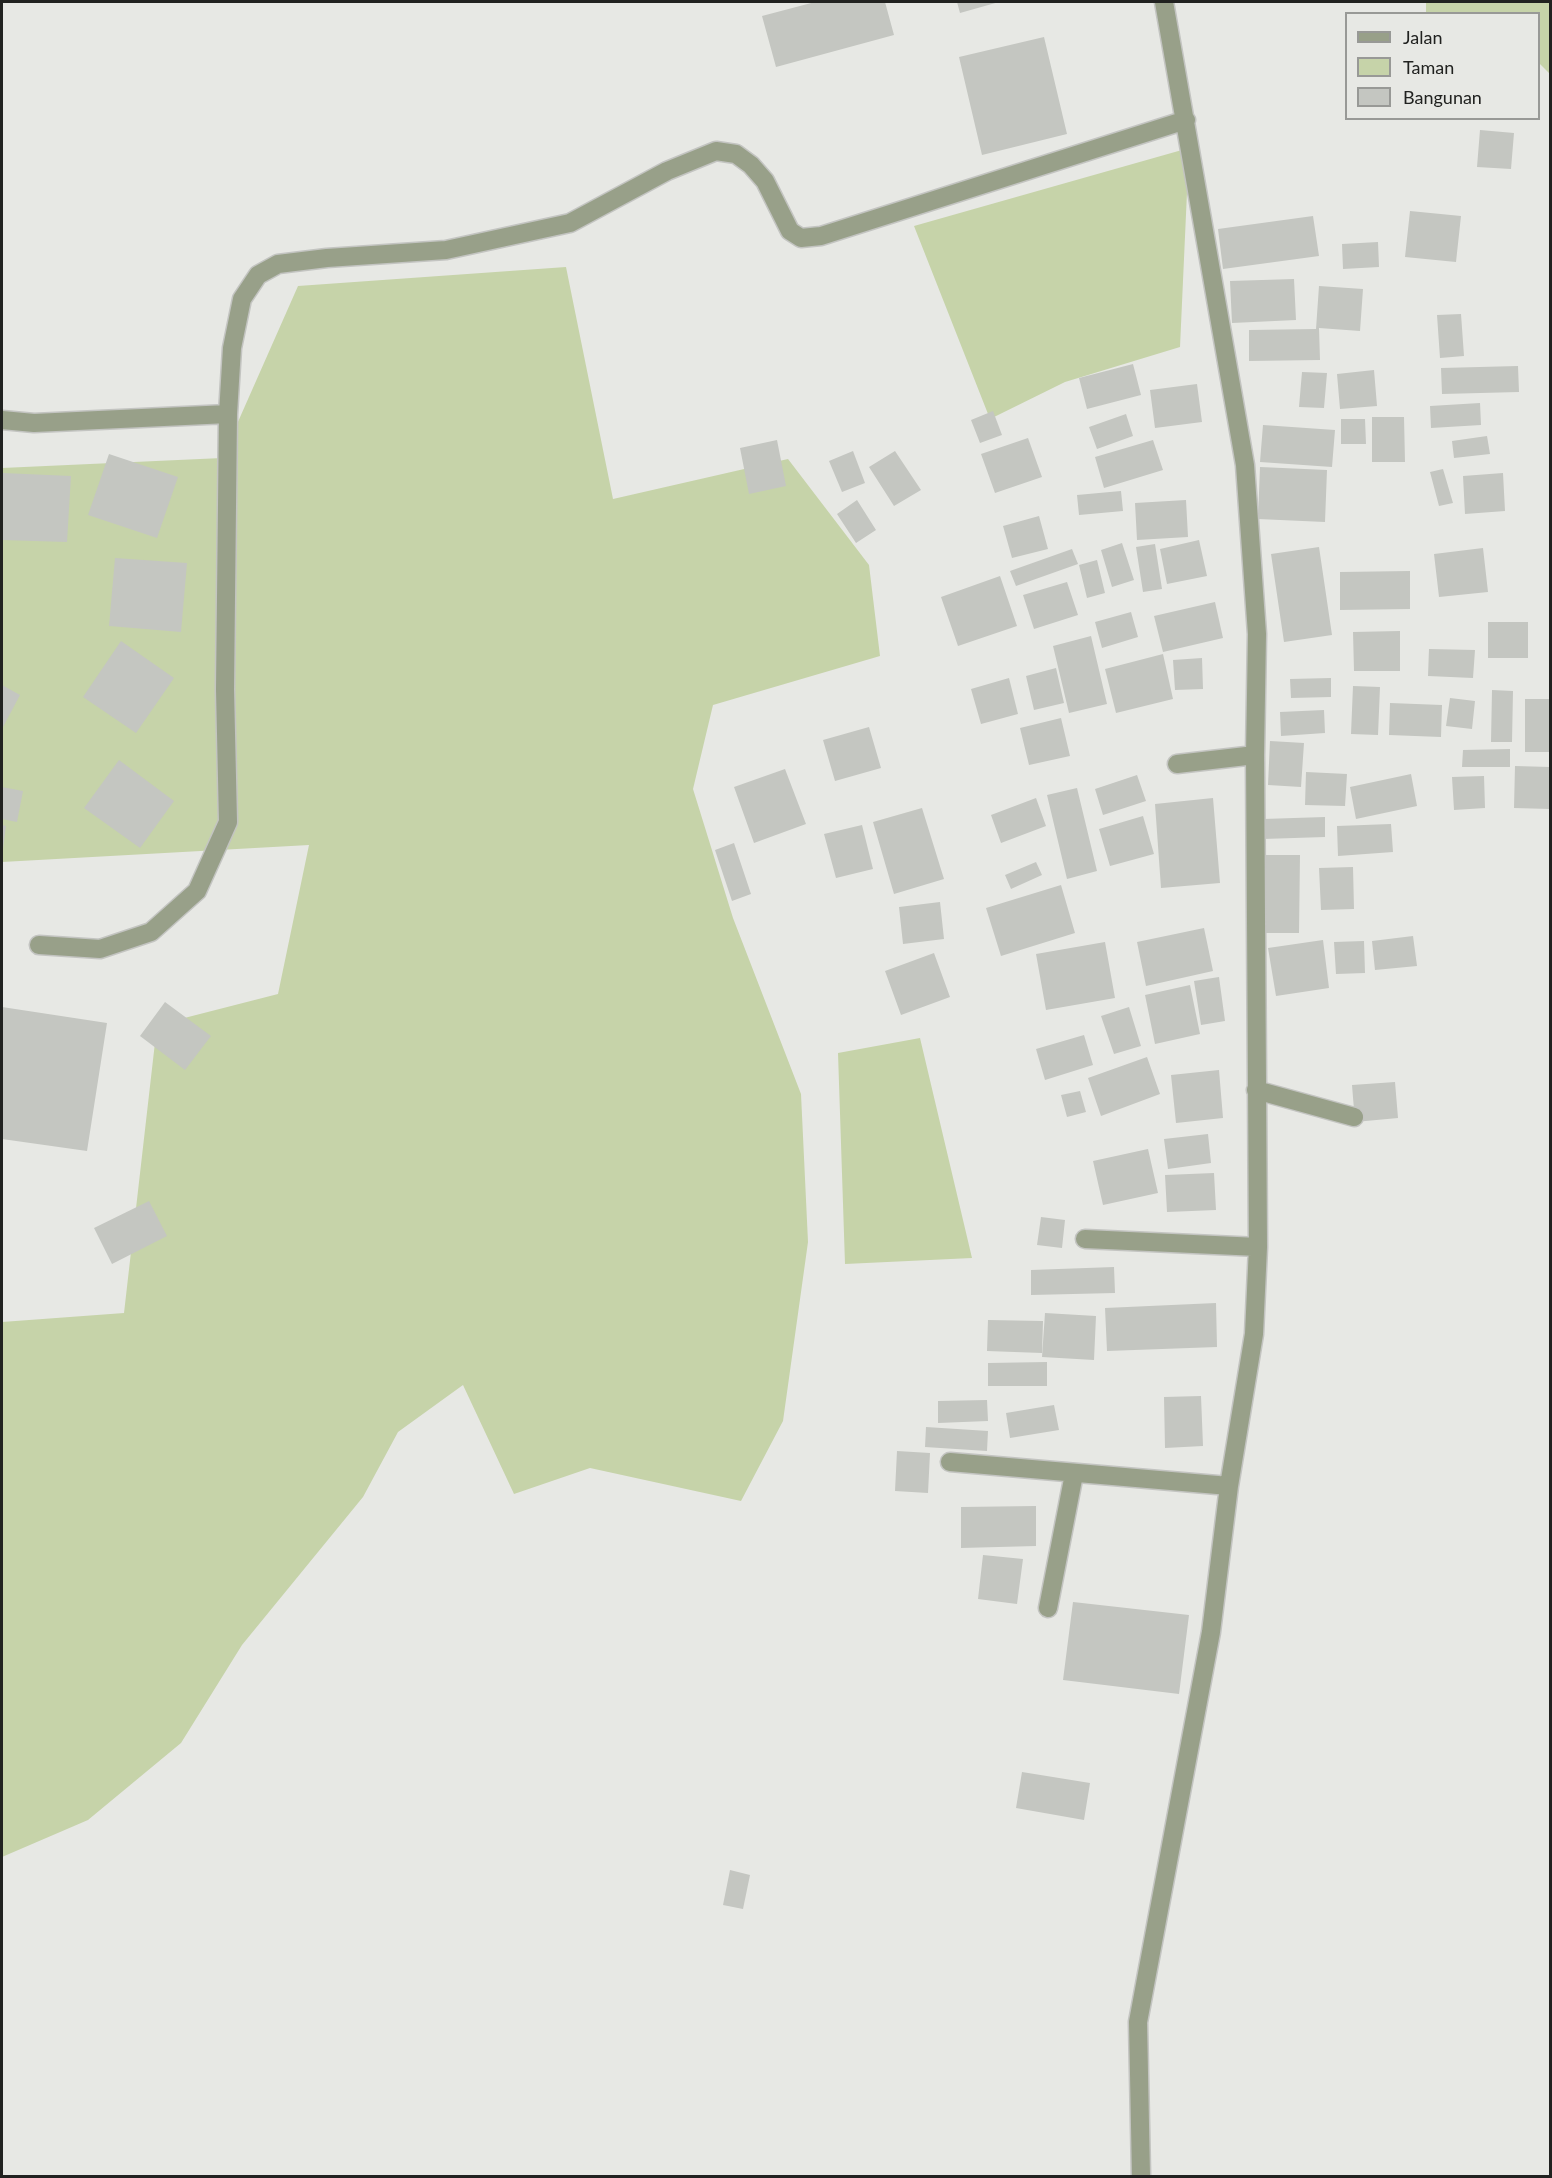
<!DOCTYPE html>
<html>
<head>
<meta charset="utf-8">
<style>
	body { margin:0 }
	#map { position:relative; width:1552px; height:2178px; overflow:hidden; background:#e7e8e4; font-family:Lato,sans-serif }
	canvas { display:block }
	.frame { position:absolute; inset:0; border:3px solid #212220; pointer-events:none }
	.legend { position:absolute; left:1345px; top:12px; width:195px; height:108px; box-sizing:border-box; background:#e7e8e4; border:2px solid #989996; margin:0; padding:8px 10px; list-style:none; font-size:18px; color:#212220 }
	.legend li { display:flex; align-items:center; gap:12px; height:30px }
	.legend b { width:30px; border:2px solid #989996 }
</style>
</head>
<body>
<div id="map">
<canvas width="1552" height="2178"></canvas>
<div class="frame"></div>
<ul class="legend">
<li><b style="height:8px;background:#98a089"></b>Jalan</li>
<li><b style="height:16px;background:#c6d3a9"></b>Taman</li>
<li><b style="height:16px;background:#c4c6c1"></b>Bangunan</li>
</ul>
</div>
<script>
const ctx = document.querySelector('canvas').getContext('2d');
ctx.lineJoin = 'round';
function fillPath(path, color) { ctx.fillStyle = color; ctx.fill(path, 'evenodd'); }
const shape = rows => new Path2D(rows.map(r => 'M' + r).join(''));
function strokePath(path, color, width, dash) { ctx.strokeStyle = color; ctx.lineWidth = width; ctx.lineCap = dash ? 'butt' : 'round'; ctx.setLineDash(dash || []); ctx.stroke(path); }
fillPath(shape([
	[1426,2,1550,2,1550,74,1539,63,1538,14,1426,13],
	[1189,148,1180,347,1065,382,990,419,914,226],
	[566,267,613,499,788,459,869,565,880,656,713,705,693,789,733,918,801,1094,808,1242,783,1421,741,1501,590,1468,514,1494,463,1385,398,1432,363,1497,242,1645,181,1743,88,1820,2,1857,2,1322,124,1313,157,1025,278,994,309,845,2,862,2,468,222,458,298,286],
	[920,1038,972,1258,845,1264,838,1053]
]), '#c6d3a9');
fillPath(shape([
	[815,2,885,2,894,35,776,67,762,16],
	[957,2,999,2,960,13],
	[1044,37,1067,134,982,155,959,57],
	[1480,130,1514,133,1511,169,1477,167],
	[1410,211,1461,216,1456,262,1405,257],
	[1313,216,1319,256,1223,269,1218,229],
	[1378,242,1379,267,1343,269,1342,244],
	[1294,279,1296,320,1232,323,1230,281],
	[1319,286,1363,289,1360,331,1319,328,1320,360,1249,361,1249,330,1316,329],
	[1461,314,1464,356,1440,358,1437,315],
	[1133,364,1141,395,1087,409,1079,378],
	[1518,366,1519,392,1442,394,1441,368],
	[1374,370,1377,406,1340,409,1337,374],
	[1302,372,1327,373,1324,408,1299,407],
	[1197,384,1202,422,1155,428,1150,390],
	[1480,403,1481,425,1431,428,1430,406],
	[993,411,1002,435,980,443,971,420],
	[1126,414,1133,436,1097,449,1089,427],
	[1372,417,1404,417,1405,462,1372,462],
	[1341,419,1365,419,1366,444,1341,444],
	[1263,425,1335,430,1332,467,1260,462],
	[1487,436,1490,454,1454,458,1452,441],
	[1028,438,1042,477,995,493,981,454],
	[777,440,786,486,749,494,740,448],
	[1153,440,1163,470,1104,488,1095,457],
	[853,451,865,483,842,492,829,461],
	[895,451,921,490,894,506,869,467],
	[109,454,178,477,157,538,88,515],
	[1260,467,1327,470,1325,522,1258,519],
	[1443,469,1453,503,1439,506,1430,472],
	[3,473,71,476,67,542,2,540],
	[1503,473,1505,511,1465,514,1463,476],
	[1121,491,1123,511,1079,515,1077,495],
	[857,500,876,530,856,543,837,514],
	[1186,500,1188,537,1137,540,1135,503],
	[1039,516,1048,549,1012,558,1003,526],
	[1199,540,1207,576,1167,584,1160,549],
	[1122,543,1134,580,1112,587,1101,550],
	[1155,544,1162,589,1143,592,1136,547],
	[1319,547,1332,635,1284,642,1271,554],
	[1483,548,1488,592,1439,597,1434,554],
	[1072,549,1078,564,1016,586,1010,571],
	[115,558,187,563,181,632,109,626],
	[1097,560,1105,593,1087,598,1079,565],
	[1410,571,1410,609,1340,610,1340,572],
	[1000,576,1017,626,958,646,941,597],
	[1067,582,1078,615,1034,629,1023,595],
	[1215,602,1223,638,1163,652,1154,616],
	[1131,612,1138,637,1102,648,1095,622],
	[1488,622,1528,622,1528,658,1488,658],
	[1400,631,1400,671,1354,671,1353,632],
	[1091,636,1107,704,1069,713,1053,646],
	[121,641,174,678,136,733,83,697],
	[1429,649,1475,650,1473,678,1428,676],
	[1163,654,1173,699,1116,713,1105,669],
	[1202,658,1203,689,1175,690,1173,660],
	[1056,668,1064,703,1034,710,1026,676],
	[1009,678,1018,714,981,724,971,689],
	[1331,678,1331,697,1291,698,1290,679],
	[2,685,20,695,2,729],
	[1353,686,1380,687,1378,735,1351,734],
	[1492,690,1513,691,1512,742,1491,742],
	[1450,698,1475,701,1472,729,1446,726],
	[1525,699,1550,699,1550,752,1525,752],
	[1390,703,1442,705,1441,737,1389,735],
	[1324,710,1325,733,1281,736,1280,712],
	[1061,718,1070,756,1029,765,1020,728],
	[869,727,881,768,835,781,823,740],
	[1270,741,1304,743,1301,787,1268,785],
	[1510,749,1510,767,1462,767,1463,750],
	[119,760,174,801,140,848,84,808],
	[1515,766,1550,767,1550,809,1514,808],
	[785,769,806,824,754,843,734,787],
	[1306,772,1347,774,1345,806,1305,805],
	[1411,774,1417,806,1356,819,1350,787],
	[1137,775,1146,801,1103,815,1095,789],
	[1484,776,1485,808,1454,810,1452,777],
	[2,787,23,791,17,822,2,819],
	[1077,788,1097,871,1067,879,1047,795],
	[1036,798,1046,826,1001,843,991,815],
	[1213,798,1220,883,1161,888,1155,804],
	[922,808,944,879,894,894,873,822],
	[1143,816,1154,854,1110,866,1099,829],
	[1325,817,1325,837,1263,839,1263,819],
	[1391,824,1393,852,1338,856,1337,826],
	[2,825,6,826,3,849,2,849],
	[862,825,873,869,836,878,824,834],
	[734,843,751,894,732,901,715,850],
	[1266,855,1300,855,1299,933,1266,933],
	[1036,862,1042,875,1011,889,1005,875],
	[1353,867,1354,909,1321,910,1319,868],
	[1061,885,1075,933,1001,956,986,908],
	[940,902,944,939,903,944,899,907],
	[1204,928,1213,971,1146,986,1137,942],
	[1413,936,1417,966,1375,970,1372,941],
	[1323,940,1329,988,1276,996,1268,948],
	[1364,941,1365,973,1336,974,1334,942],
	[1105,942,1115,998,1046,1010,1036,954],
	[934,953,950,997,901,1015,885,971],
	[1219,977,1225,1021,1201,1025,1194,981],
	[1190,985,1200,1034,1155,1044,1145,995],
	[165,1002,211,1036,185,1070,140,1036],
	[2,1007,107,1023,87,1151,2,1139],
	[1129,1007,1141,1046,1114,1054,1101,1016],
	[1084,1035,1093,1065,1045,1080,1036,1049],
	[1147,1057,1160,1094,1101,1116,1088,1078],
	[1219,1070,1223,1118,1176,1123,1171,1075],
	[1395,1082,1398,1118,1355,1122,1352,1085],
	[1080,1091,1086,1112,1067,1117,1061,1095],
	[1208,1134,1211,1163,1168,1169,1164,1139],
	[1148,1149,1158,1193,1103,1205,1093,1161],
	[1214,1173,1216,1210,1167,1212,1165,1175],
	[149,1201,167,1236,112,1264,94,1228],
	[1041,1217,1065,1220,1062,1248,1037,1245],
	[1114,1267,1115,1293,1031,1295,1031,1270],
	[1216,1303,1217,1347,1107,1351,1105,1308],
	[1045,1313,1096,1316,1094,1360,1042,1357],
	[988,1320,1043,1321,1042,1353,987,1351],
	[1047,1362,1047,1386,988,1386,988,1363],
	[1201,1396,1203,1446,1165,1448,1164,1397],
	[987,1400,988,1421,938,1423,938,1401],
	[1054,1405,1059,1430,1010,1438,1006,1413],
	[926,1427,988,1431,987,1451,925,1447],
	[897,1451,930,1453,928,1493,895,1491],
	[1036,1506,1036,1546,961,1548,961,1507],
	[983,1555,1023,1559,1017,1604,978,1599],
	[1073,1602,1189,1615,1179,1694,1063,1680],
	[1022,1772,1090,1783,1084,1820,1016,1808],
	[730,1870,750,1875,743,1909,723,1905]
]), '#c4c6c1');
const minor = shape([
	[2,420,34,423,228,414],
	[1177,764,1255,755],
	[39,945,100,949,151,932,197,891,228,822,225,689,228,414,232,348,242,299,258,275,278,264,327,258,446,250,570,223,667,171,716,151,736,154,751,165,765,181,790,231,801,238,821,236,1186,120],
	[1256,1090,1354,1117],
	[1085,1239,1258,1247],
	[950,1462,1229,1486],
	[1048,1608,1074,1474],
	[1141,2176,1138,2022,1211,1632,1229,1486,1254,1334,1258,1247,1255,755,1257,634,1245,465,1164,2]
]);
strokePath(minor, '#c3c4c1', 21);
strokePath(minor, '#98a089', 18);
</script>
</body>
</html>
